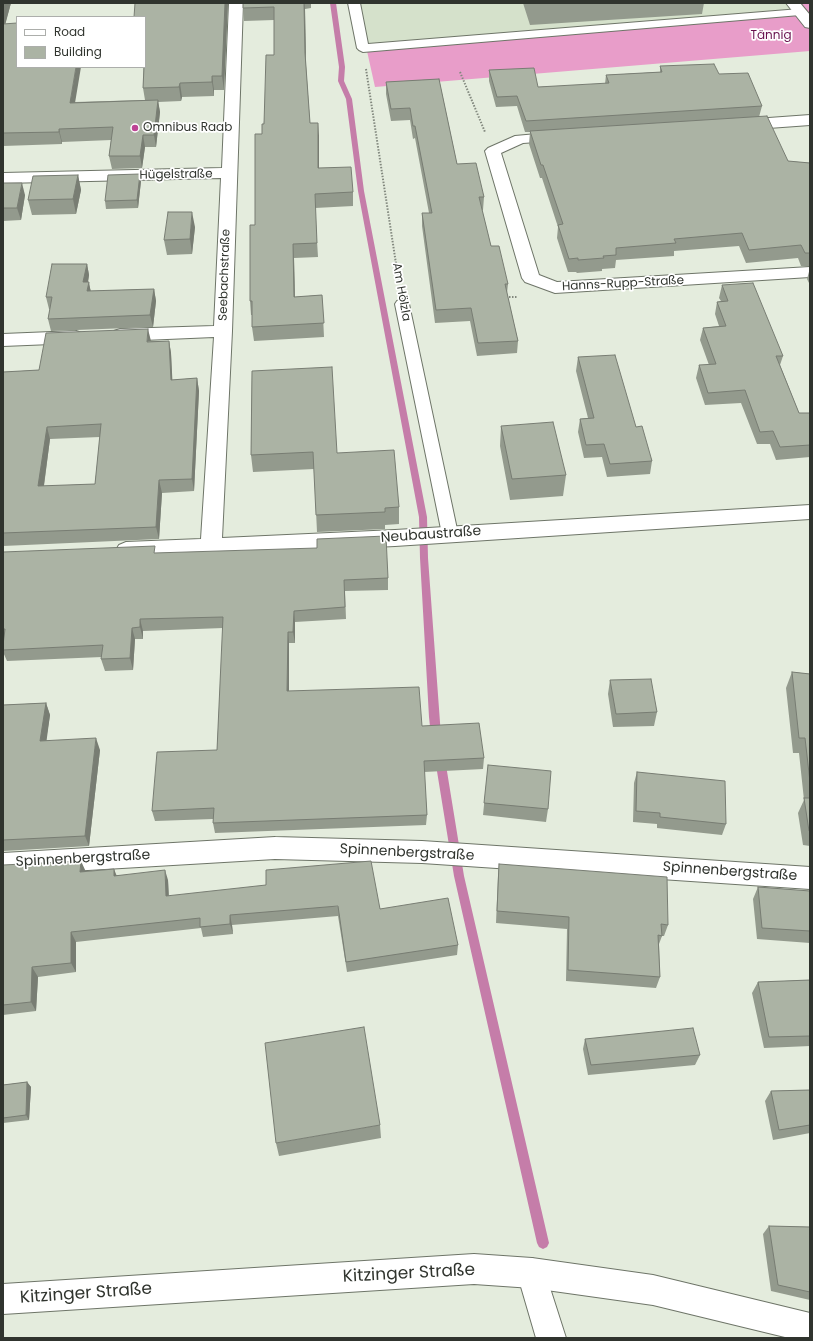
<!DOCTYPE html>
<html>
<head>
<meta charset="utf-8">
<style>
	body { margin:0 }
	#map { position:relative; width:813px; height:1341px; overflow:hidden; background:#e4ecdd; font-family:Poppins,sans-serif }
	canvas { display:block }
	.frame { position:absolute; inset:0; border:4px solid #30342e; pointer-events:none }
	.legend { position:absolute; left:16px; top:16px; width:130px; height:52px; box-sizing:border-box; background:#fff; border:1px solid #acaeab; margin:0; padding:5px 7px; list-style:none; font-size:12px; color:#30342e }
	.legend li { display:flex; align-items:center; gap:8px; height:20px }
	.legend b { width:20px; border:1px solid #acaeab }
</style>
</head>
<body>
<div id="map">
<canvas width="813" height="1341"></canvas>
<div class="frame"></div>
<ul class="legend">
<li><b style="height:5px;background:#fff"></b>Road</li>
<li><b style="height:11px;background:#abb3a4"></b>Building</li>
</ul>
</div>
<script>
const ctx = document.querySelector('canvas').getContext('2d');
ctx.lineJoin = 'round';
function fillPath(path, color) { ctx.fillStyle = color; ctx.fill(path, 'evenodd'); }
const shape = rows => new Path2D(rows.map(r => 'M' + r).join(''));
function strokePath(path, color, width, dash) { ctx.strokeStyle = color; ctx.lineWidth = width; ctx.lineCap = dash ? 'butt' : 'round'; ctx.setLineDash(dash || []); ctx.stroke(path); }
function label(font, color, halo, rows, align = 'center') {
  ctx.font = font + ' Poppins,sans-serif'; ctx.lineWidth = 3.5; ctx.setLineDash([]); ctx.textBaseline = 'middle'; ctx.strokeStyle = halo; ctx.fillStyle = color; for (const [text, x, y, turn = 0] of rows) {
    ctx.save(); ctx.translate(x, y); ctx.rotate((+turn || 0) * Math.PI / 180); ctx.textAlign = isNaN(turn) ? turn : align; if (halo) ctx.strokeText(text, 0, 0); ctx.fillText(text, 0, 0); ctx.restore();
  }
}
fillPath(shape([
	[356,3,790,3,800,14,367,51]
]), '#d5e1cb');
fillPath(shape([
	[799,3,810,3,810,51,375,87,367,51,808,14]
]), '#e89dc9');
fillPath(shape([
	[330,3,336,3,345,67,344,81,352,99,364,191,427,517,428,558,441,736,439,739,436,740,433,739,431,736,429,717,420,558,419,517,358,191,346,99,338,81,339,67,330,3],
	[440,755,443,756,445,759,464,876,549,1243,547,1247,543,1249,539,1247,537,1243,454,876,435,759,437,756,440,755]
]), '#c57da9');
const lane = shape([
	[348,3,360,3,368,44,800,9,804,10,806,12,804,14,800,15,363,52,359,50,357,48,348,3],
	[402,299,407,301,409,304,458,534,456,538,450,540,444,538,442,534,395,304,397,301,402,299]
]);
const street = shape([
	[229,3,243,3,232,331,222,538,395,530,810,505,810,519,395,546,211,555,126,558,119,555,116,550,119,545,126,542,201,539,214,337,120,341,114,339,111,335,114,331,120,329,214,326,221,178,3,183,3,173,222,168,229,3],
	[786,3,800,3,810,15,810,28,805,27,786,3],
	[810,115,810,125,741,130,736,128,733,125,736,122,741,120,810,115],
	[559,132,564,134,567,137,564,140,523,143,501,153,539,275,557,282,810,267,810,277,555,293,525,282,522,278,485,151,488,148,515,136,559,132],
	[76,331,82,333,85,337,82,341,76,343,3,346,3,334,76,331],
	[275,837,422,841,810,867,810,889,422,863,275,859,3,875,3,853,275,837],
	[532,1258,542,1263,566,1338,536,1338,517,1273,522,1263,532,1258]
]);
const secondary = shape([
	[474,1254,532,1258,653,1275,810,1313,810,1338,789,1338,653,1305,532,1288,474,1284,3,1314,3,1284,474,1254]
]);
strokePath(lane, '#6e7568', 2);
strokePath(street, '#6e7568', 2);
strokePath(secondary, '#6e7568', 2);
strokePath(shape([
	[366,69,399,283],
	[460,72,485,132],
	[506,297,517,297]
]), '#82887e', 2, [1.5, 1.5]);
fillPath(lane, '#fff');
fillPath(street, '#fff');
fillPath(secondary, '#fff');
fillPath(shape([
	[3,3,11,3,5,24,75,102,145,100,143,88,145,17,135,3,228,3,224,90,214,90,214,96,182,97,181,101,158,102,160,112,156,147,145,147,142,168,112,169,109,156,111,140,62,142,62,144,3,146],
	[243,3,311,3,311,8,305,9,306,65,310,123,319,136,319,168,353,192,353,206,315,208,318,257,294,258,295,297,322,295,324,337,254,341,252,327,252,315,251,315,250,301,262,134,274,55,274,20,244,21],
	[523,3,704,3,702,14,530,25],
	[660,66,719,74,762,106,759,117,788,161,810,163,810,266,801,266,798,258,746,263,739,246,674,251,674,256,616,260,615,268,602,269,602,271,577,273,576,272,568,272,557,238,558,227,542,178,540,178,529,144,530,132,525,132,517,106,496,107,489,81,489,70,538,87,605,84,606,75,660,72],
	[439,79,457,164,484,197,483,210,482,210,491,246,508,284,507,293,518,341,517,353,477,356,470,321,435,323,422,226,422,213,429,213,415,138,413,139,410,120,391,121,386,94,386,82],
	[78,175,81,190,76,214,32,215,28,200],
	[141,181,138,208,106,209,105,201],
	[3,183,25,195,21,220,3,221],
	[195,227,192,254,167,255,164,240],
	[87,264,89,275,88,282,91,291,154,289,156,301,153,327,51,331,48,319,50,309,49,309,46,297],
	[810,268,810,285,807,279],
	[722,285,783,356,780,365,799,413,810,413,810,457,776,460,770,444,757,444,741,403,705,405,696,378,699,365,709,365,700,340,703,328,719,326,715,314,717,302,721,301,719,298],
	[151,341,169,341,171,353,172,380,197,378,199,391,194,491,162,493,159,539,3,546,3,372,39,370],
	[100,437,95,484,44,486,50,439],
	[578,357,636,427,652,461,650,474,607,477,602,457,584,458,578,432,580,419,588,418,576,371],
	[252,371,337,453,399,507,399,524,385,525,385,529,317,532,314,469,253,472,251,455],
	[501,426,566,475,563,496,510,500,500,446],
	[3,552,156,553,388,578,388,590,345,591,346,619,295,622,295,643,289,643,289,691,422,726,484,758,483,769,424,772,427,815,426,825,215,833,213,823,213,819,155,821,152,811,217,750,223,628,143,631,143,639,135,639,133,670,105,671,101,659,102,657,7,661,3,652,4,641,3,641],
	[792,672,810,674,810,846,803,845,798,813,804,800,799,753,793,753,786,688],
	[610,680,657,712,654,726,613,727,608,694],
	[46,703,50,715,46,740,100,750,89,846,3,851,3,705],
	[488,765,548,809,546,822,483,815],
	[637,772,726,824,722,835,657,828,657,824,633,822,634,783],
	[499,864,668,925,664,936,662,936,659,944,660,977,656,988,566,981,567,929,496,923,498,876],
	[3,865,86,872,168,880,169,896,380,909,458,945,457,955,347,972,338,916,232,925,233,934,203,937,201,928,76,942,76,972,38,977,36,1011,3,1015],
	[758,887,810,891,810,943,757,939,753,899],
	[810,980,810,1046,764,1048,752,993,758,982],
	[585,1039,700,1055,695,1065,588,1075,583,1049],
	[27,1082,31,1087,29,1120,3,1123,3,1085],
	[810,1090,810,1133,773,1140,765,1101,771,1091],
	[380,1125,381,1138,279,1156,276,1143],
	[769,1226,810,1227,810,1300,771,1291,763,1234]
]), '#939a8d');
fillPath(shape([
	[5,3,11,3,3,33,3,9],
	[225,3,228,3,224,90,222,76],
	[304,3,305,9,306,67,305,53],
	[76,67,81,67,73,115,70,103],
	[212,76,214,90,214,96,212,82],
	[180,83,182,97,181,101,179,87],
	[158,100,160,112,156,147,154,135],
	[318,123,319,136,319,182,318,168],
	[59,129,62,142,62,144,59,132],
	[143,135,145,147,142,168,140,156],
	[140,174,141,181,138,208,137,200],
	[78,175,81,190,76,214,73,199],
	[22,183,25,195,21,220,17,208],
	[192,212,195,227,192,254,190,239],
	[293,244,294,258,295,311,294,297],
	[87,264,89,275,86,294,83,282],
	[89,282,91,294,87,291],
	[154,289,156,301,153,327,150,315],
	[148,329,151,341,147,342],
	[169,341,171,353,173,392,171,380],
	[197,378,199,391,194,491,192,479],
	[47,427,50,439,42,499,38,486],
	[159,480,162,493,159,539,156,527],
	[294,611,295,622,295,643,293,632],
	[140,619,143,631,143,639,140,627],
	[132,628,135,639,133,670,130,658],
	[288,632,289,643,289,703,287,691],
	[46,703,50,715,45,752,40,741],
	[96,738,100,750,89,846,85,836],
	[81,861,86,872,80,872],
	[114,869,118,879,114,876],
	[165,870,168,880,169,907,166,896],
	[230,915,232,925,233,934,230,924],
	[71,932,76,942,76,972,71,963],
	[32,967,38,977,36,1011,31,1002],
	[27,1082,31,1087,29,1120,26,1115]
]), '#787d73');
const building = shape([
	[3,3,5,3,3,9,3,3],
	[135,3,225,3,222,76,212,76,212,82,180,83,179,87,143,88,144,67,145,67,145,17,134,17,135,3],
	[243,3,304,3,305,53,310,123,318,123,318,168,351,167,353,192,315,194,317,243,293,244,294,297,322,295,324,323,252,327,252,301,250,301,250,225,255,225,255,134,262,134,262,124,264,124,266,55,274,55,274,7,243,8,243,3],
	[17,23,17,67,76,67,70,103,158,100,154,135,143,135,140,156,109,156,113,127,59,129,59,132,3,133,3,24,17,23],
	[714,64,719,74,748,73,762,106,526,121,517,96,497,97,489,70,534,68,538,87,609,83,606,75,662,72,660,66,714,64],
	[439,79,457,164,476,163,484,197,479,197,491,246,499,246,508,284,505,284,518,341,478,343,471,308,436,310,422,213,432,213,415,126,413,126,410,108,391,109,386,82,439,79],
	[767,116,788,161,810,163,810,253,805,253,801,245,749,250,742,233,674,239,676,243,616,248,616,255,603,256,604,258,578,260,578,258,569,259,558,225,563,224,543,165,541,165,530,131,767,116],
	[140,174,137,200,105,201,108,175,140,174],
	[78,175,73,199,28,200,33,176,78,175],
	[3,183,22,183,17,208,3,208,3,183],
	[168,212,192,212,190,239,164,240,168,212],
	[52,264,87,264,83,282,89,282,87,291,154,289,150,315,48,319,52,297,46,297,52,264],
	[753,283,783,356,776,356,799,413,810,413,810,445,780,447,773,431,760,432,745,390,708,393,699,365,716,364,703,328,726,326,717,302,728,301,722,285,753,283],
	[148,329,147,342,169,341,171,380,197,378,192,479,159,480,156,527,3,533,3,372,39,370,46,333,148,329],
	[101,424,95,484,38,486,47,427,101,424],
	[615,355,636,427,642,426,652,461,610,464,604,444,586,445,580,419,594,418,578,357,615,355],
	[332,367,337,453,394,450,399,507,385,508,385,512,316,515,313,452,251,455,252,371,332,367],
	[553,422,566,475,512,479,501,426,553,422],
	[386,536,388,578,344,580,345,607,294,611,293,632,288,632,287,691,419,687,422,726,479,723,484,758,424,761,427,815,213,823,214,808,152,811,157,752,217,750,223,617,140,619,140,627,132,628,130,658,101,659,103,645,3,650,3,645,5,629,3,629,3,552,155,546,154,553,317,548,317,539,386,536],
	[792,672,810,674,810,782,805,738,799,738,792,672],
	[651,679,657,712,616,714,610,680,651,679],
	[46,703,40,741,96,738,85,836,3,840,3,705,46,703],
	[488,765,551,771,548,809,484,803,488,765],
	[637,772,725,781,726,824,660,817,660,813,636,811,637,772],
	[804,798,810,798,810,831,809,831,804,798],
	[81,861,80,872,114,869,114,876,165,870,166,896,266,885,266,870,371,861,380,909,448,898,458,945,346,962,338,906,230,915,230,924,200,927,200,918,71,932,71,963,32,967,31,1002,3,1005,3,865,81,861],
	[499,864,667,877,668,925,661,924,662,936,658,935,660,977,568,970,569,917,497,911,499,864],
	[758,887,810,891,810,931,762,928,758,887],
	[810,980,810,1036,769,1037,758,982,810,980],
	[364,1027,380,1125,276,1143,265,1043,364,1027],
	[693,1028,700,1055,591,1065,585,1039,693,1028],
	[27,1082,26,1115,3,1118,3,1085,27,1082],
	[810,1090,810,1125,779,1130,771,1091,810,1090],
	[769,1226,810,1227,810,1292,778,1285,769,1226]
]);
fillPath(building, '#abb3a4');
strokePath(building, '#787d73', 1);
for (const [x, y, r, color] of [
	[135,128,4,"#bd4294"]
]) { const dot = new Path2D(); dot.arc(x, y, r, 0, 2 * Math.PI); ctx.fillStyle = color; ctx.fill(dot); strokePath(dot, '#fff', 1.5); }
label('12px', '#68114e', '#fff', [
	["Tännig",771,36]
]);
label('12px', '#30342e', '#fff', [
	["Omnibus Raab",143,128]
], 'left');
label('12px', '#30342e', '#fff', [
	["Hügelstraße",176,175,-1],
	["Seebachstraße",225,275,-88],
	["Hanns-Rupp-Straße",623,284,-3],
	["Am Hölzla",401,292,80]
]);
label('14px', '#30342e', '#fff', [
	["Neubaustraße",431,535,-4],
	["Spinnenbergstraße",407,853,3],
	["Spinnenbergstraße",83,859,-3],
	["Spinnenbergstraße",730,872,4]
]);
label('17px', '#30342e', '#fff', [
	["Kitzinger Straße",409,1274,-3],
	["Kitzinger Straße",86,1294,-4]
]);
</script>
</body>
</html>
